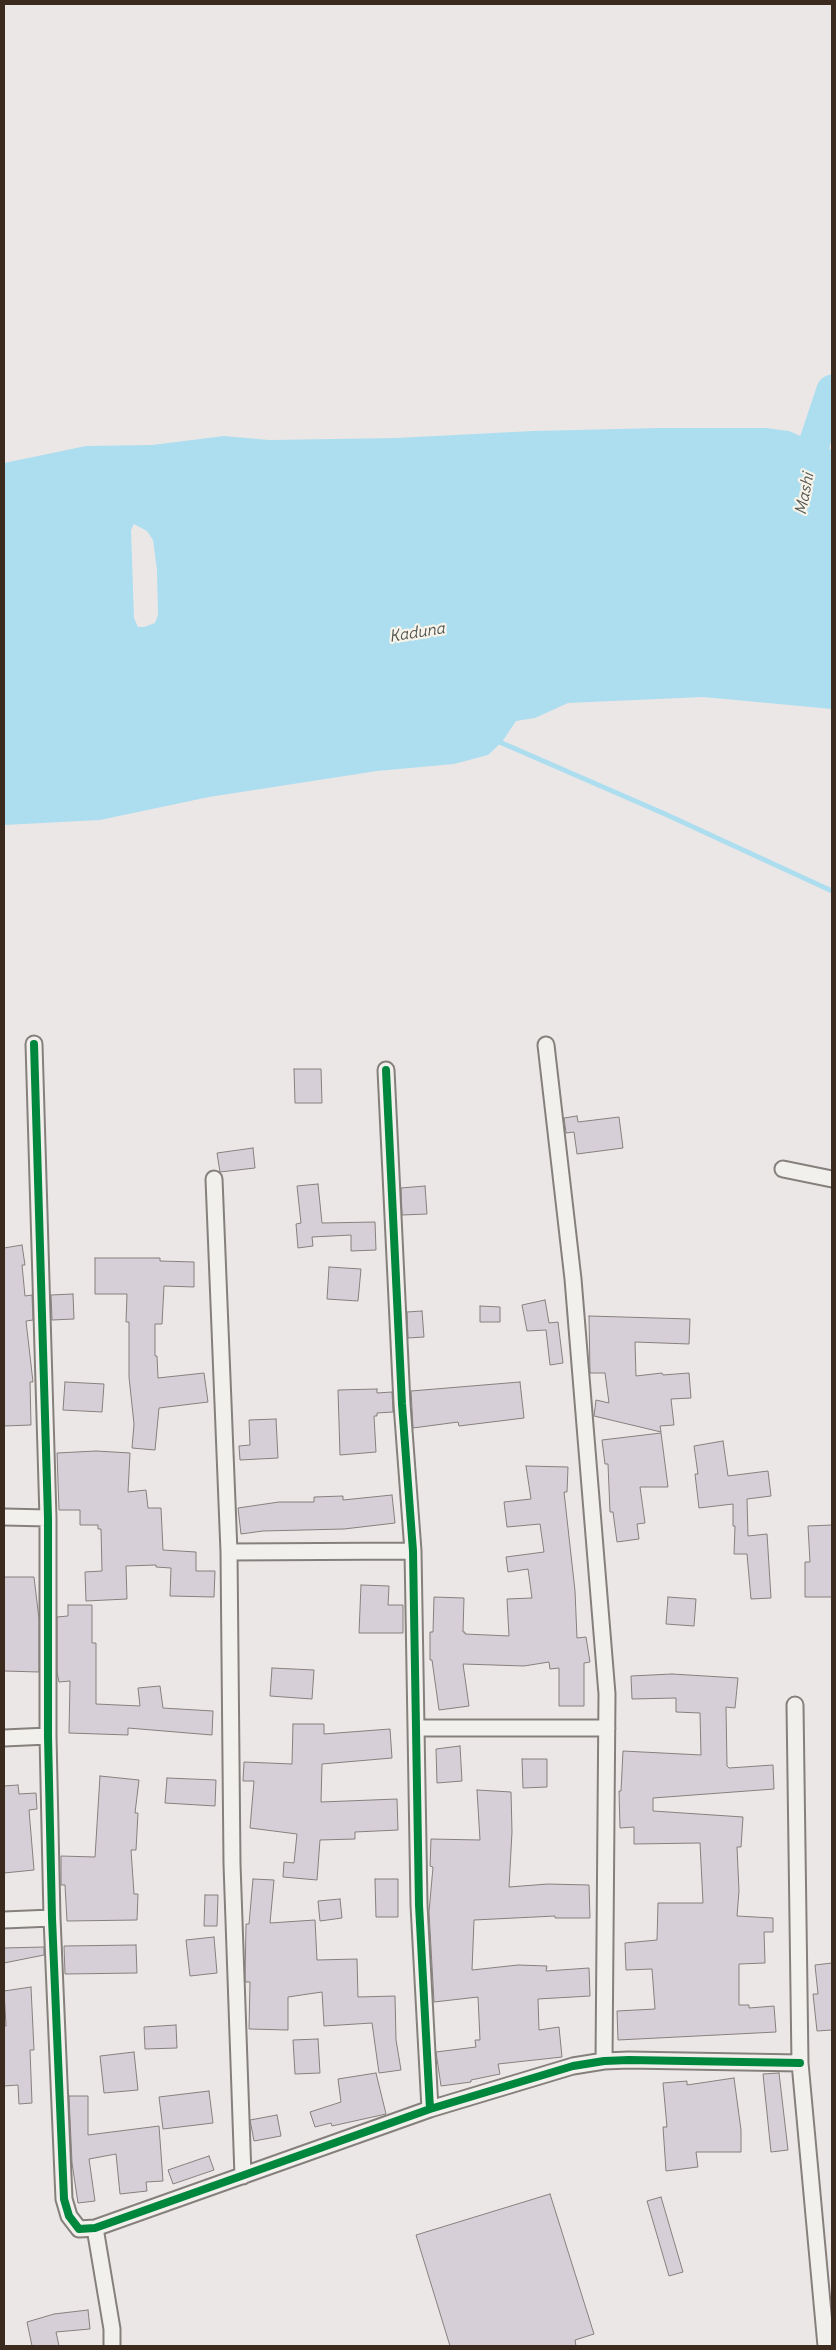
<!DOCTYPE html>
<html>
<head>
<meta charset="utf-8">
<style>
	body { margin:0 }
	#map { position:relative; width:836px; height:2350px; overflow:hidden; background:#ece7e7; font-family:Delius,sans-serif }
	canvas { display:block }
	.frame { position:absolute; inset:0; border:5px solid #3b2a1e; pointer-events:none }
</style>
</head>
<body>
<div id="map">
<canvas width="836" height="2350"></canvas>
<div class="frame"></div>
</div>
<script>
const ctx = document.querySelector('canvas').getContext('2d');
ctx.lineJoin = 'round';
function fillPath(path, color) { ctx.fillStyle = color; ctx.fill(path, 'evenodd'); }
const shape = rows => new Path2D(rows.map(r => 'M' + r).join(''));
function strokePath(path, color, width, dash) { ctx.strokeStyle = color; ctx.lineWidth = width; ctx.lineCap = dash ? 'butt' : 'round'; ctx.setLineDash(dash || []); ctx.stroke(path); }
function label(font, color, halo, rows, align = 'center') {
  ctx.font = font + ' Delius,sans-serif'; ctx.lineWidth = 4.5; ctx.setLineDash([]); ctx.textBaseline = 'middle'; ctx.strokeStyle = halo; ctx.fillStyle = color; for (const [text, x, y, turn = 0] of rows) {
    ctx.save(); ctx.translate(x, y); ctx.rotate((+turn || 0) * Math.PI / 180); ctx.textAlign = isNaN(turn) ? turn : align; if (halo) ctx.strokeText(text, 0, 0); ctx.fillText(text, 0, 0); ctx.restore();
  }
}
fillPath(shape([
	[659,428,766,428,789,431,832,450,832,709,703,697,568,703,535,718,516,721,502,742,488,755,454,764,377,771,209,797,100,820,4,825,4,463,86,446,152,445,224,436,269,440,396,438,533,431],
	[134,524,147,531,153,540,157,570,158,615,155,623,144,627,138,627,134,618,131,530]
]), '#addeef');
strokePath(shape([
	[495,740,665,814,832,891]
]), '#addeef', 5);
strokePath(shape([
	[807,483,815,441,832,390]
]), '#addeef', 31);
const building = shape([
	[294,1069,321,1069,322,1103,295,1103,294,1069],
	[577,1116,578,1122,619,1117,623,1148,577,1154,574,1132,566,1133,564,1118,577,1116],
	[253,1148,255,1168,220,1172,217,1153,253,1148],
	[318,1184,322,1223,375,1222,376,1250,351,1251,351,1235,312,1237,313,1246,298,1248,296,1224,301,1223,297,1186,318,1184],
	[425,1186,427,1214,402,1215,401,1188,425,1186],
	[22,1245,25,1265,22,1265,25,1296,32,1295,33,1320,26,1321,33,1382,30,1382,31,1425,4,1426,4,1248,22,1245],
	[95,1258,160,1258,160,1261,194,1262,194,1287,164,1286,162,1324,155,1324,155,1356,157,1356,158,1378,204,1373,208,1402,159,1408,155,1450,132,1448,134,1424,129,1377,129,1322,126,1322,127,1294,95,1294,95,1258],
	[329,1267,361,1269,358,1301,327,1299,329,1267],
	[73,1294,74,1319,52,1320,51,1295,73,1294],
	[545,1300,549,1323,558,1322,563,1363,550,1365,546,1330,527,1331,522,1305,545,1300],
	[480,1306,500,1307,500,1322,480,1322,480,1306],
	[422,1311,424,1337,408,1338,407,1312,422,1311],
	[589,1316,690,1319,689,1344,635,1342,636,1376,662,1373,663,1375,689,1373,691,1398,671,1399,674,1425,660,1426,661,1432,594,1416,596,1400,609,1403,605,1373,590,1373,589,1316],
	[65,1382,104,1384,102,1412,63,1410,65,1382],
	[520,1382,524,1418,459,1426,458,1422,413,1428,411,1391,520,1382],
	[377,1389,377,1393,392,1392,393,1412,377,1413,377,1416,374,1416,376,1452,340,1455,338,1390,377,1389],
	[276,1419,278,1458,240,1460,239,1446,250,1445,249,1420,276,1419],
	[661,1433,668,1487,640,1487,645,1523,637,1524,639,1539,617,1542,613,1512,610,1512,608,1464,605,1464,602,1440,661,1433],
	[723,1441,728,1476,768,1471,771,1496,747,1499,748,1536,767,1534,771,1598,751,1599,747,1554,734,1554,735,1526,733,1526,733,1504,699,1508,695,1474,698,1474,694,1446,723,1441],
	[96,1451,130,1453,128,1492,146,1490,148,1508,161,1508,163,1550,196,1552,196,1571,215,1571,214,1597,170,1596,171,1568,156,1567,156,1565,126,1566,127,1599,86,1601,85,1572,102,1571,101,1529,98,1529,98,1525,80,1525,80,1510,59,1510,57,1453,96,1451],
	[526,1466,568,1467,567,1492,564,1492,575,1591,577,1638,586,1637,590,1662,584,1663,584,1706,559,1706,559,1668,550,1669,549,1662,524,1666,463,1664,469,1706,439,1710,432,1660,430,1660,430,1632,433,1632,434,1597,464,1598,463,1632,465,1632,465,1634,509,1636,507,1599,532,1598,528,1569,508,1572,506,1557,544,1552,540,1524,507,1527,504,1502,531,1499,526,1466],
	[392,1495,395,1523,344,1529,263,1531,241,1534,238,1508,279,1502,314,1502,314,1497,343,1496,343,1500,392,1495],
	[832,1525,832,1597,805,1597,805,1562,810,1562,808,1526,832,1525],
	[4,1577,34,1577,39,1619,39,1672,4,1671,4,1577],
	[361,1585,389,1586,388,1605,403,1605,403,1633,359,1633,361,1585],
	[668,1597,696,1599,694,1626,666,1624,668,1597],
	[68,1605,92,1605,92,1643,96,1643,96,1704,140,1706,138,1688,160,1686,163,1708,213,1711,212,1735,128,1728,128,1735,69,1733,70,1681,59,1682,57,1672,57,1617,68,1616,68,1605],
	[272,1668,314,1670,312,1699,270,1696,272,1668],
	[672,1674,738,1678,735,1708,726,1707,727,1766,729,1768,773,1765,774,1789,653,1798,653,1811,743,1817,741,1847,737,1847,739,1891,737,1916,773,1918,773,1932,764,1932,765,1963,739,1964,739,2005,749,2005,749,2008,774,2006,776,2032,618,2040,617,2011,655,2009,652,1969,626,1970,625,1943,657,1940,658,1903,703,1903,700,1843,634,1844,634,1827,620,1828,619,1791,621,1791,623,1751,701,1755,700,1713,676,1712,676,1698,632,1699,631,1676,672,1674],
	[293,1724,324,1724,324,1734,390,1729,392,1758,322,1764,321,1802,397,1799,398,1830,355,1832,355,1839,320,1840,317,1880,283,1877,284,1862,294,1863,297,1834,250,1828,254,1781,243,1781,244,1762,292,1764,293,1724],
	[460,1746,462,1781,437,1783,436,1749,460,1746],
	[522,1759,547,1759,547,1787,523,1788,522,1759],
	[100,1776,139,1780,135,1813,138,1813,136,1850,131,1850,134,1894,138,1894,137,1920,67,1921,65,1885,61,1885,61,1856,95,1857,100,1776],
	[167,1778,216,1780,215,1806,165,1803,167,1778],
	[18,1785,19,1794,36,1793,37,1809,29,1810,34,1870,4,1873,4,1786,18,1785],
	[477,1790,511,1792,512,1832,509,1887,548,1884,589,1885,590,1918,555,1918,555,1916,474,1920,472,1970,518,1965,547,1966,546,1971,589,1968,590,1996,538,1999,539,2030,559,2027,562,2057,498,2064,500,2074,471,2080,471,2082,441,2086,436,2052,476,2047,475,2040,480,2040,478,1997,434,2002,429,1912,433,1867,430,1866,431,1839,480,1840,477,1790],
	[253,1879,274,1880,270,1923,315,1920,317,1960,357,1959,358,1997,395,1996,396,2040,401,2070,379,2073,372,2023,324,2026,322,1992,288,1997,288,2030,249,2029,250,1982,246,1982,245,1980,246,1924,249,1924,253,1879],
	[375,1879,398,1879,398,1917,376,1917,375,1879],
	[205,1895,218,1895,217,1926,204,1926,205,1895],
	[340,1899,342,1918,320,1921,318,1901,340,1899],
	[214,1937,217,1973,190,1976,186,1940,214,1937],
	[136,1945,137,1973,65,1974,64,1946,136,1945],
	[44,1947,44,1955,4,1963,4,1948,44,1947],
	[832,1963,832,2030,817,2031,813,1994,818,1994,815,1965,832,1963],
	[31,1987,34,2050,30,2050,32,2103,19,2104,18,2085,4,2086,4,2026,6,2026,4,1991,31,1987],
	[176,2025,177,2048,145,2049,144,2027,176,2025],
	[318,2039,320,2073,295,2074,293,2040,318,2039],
	[134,2052,138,2090,104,2093,100,2056,134,2052],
	[376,2073,386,2114,332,2126,331,2123,315,2127,310,2112,341,2102,338,2079,376,2073],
	[779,2073,788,2150,771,2152,763,2074,779,2073],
	[734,2078,741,2130,741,2152,696,2152,698,2167,666,2171,663,2127,667,2127,663,2083,687,2081,687,2085,734,2078],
	[209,2091,213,2123,163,2129,159,2097,209,2091],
	[69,2096,88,2096,88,2135,159,2126,163,2181,146,2182,147,2191,120,2194,116,2154,89,2159,95,2201,78,2203,72,2163,69,2096],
	[277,2115,281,2136,254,2141,250,2120,277,2115],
	[209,2156,214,2170,173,2184,168,2170,209,2156],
	[550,2194,594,2334,575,2340,576,2346,450,2346,416,2235,550,2194],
	[661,2197,683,2272,669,2276,647,2201,661,2197],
	[88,2310,90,2329,56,2332,59,2346,32,2346,27,2322,54,2314,88,2310]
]);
fillPath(building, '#d7cfd7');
strokePath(building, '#86807d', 1);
const minor = shape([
	[34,1044,48,1518,48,1736,52,1918,64,2199,69,2216,79,2229,95,2228,430,2109,573,2066,604,2061,629,2060,800,2063],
	[546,1045,573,1279,607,1694,604,2061],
	[386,1070,402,1404,413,1551,419,1905,430,2109],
	[783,1169,832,1179],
	[214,1179,229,1552,232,1864,243,2176],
	[4,1517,48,1518],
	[229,1552,413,1551],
	[795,1705,800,2063,826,2346],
	[416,1728,607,1728],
	[4,1738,48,1736],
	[4,1920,52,1918],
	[95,2228,112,2329,112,2346]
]);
strokePath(minor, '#86807d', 19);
strokePath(minor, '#f1f0ec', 15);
strokePath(shape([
	[34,1044,48,1518,48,1736,52,1918,64,2199,69,2216,79,2229,95,2228,430,2109,573,2066,604,2061,629,2060,800,2063],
	[386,1070,402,1404,413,1551,419,1905,430,2109]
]), '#00873e', 8);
label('italic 16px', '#515653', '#f7f3e8', [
	["Mashi",805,494,-79],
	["Kaduna",417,633,-9]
]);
</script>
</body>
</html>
